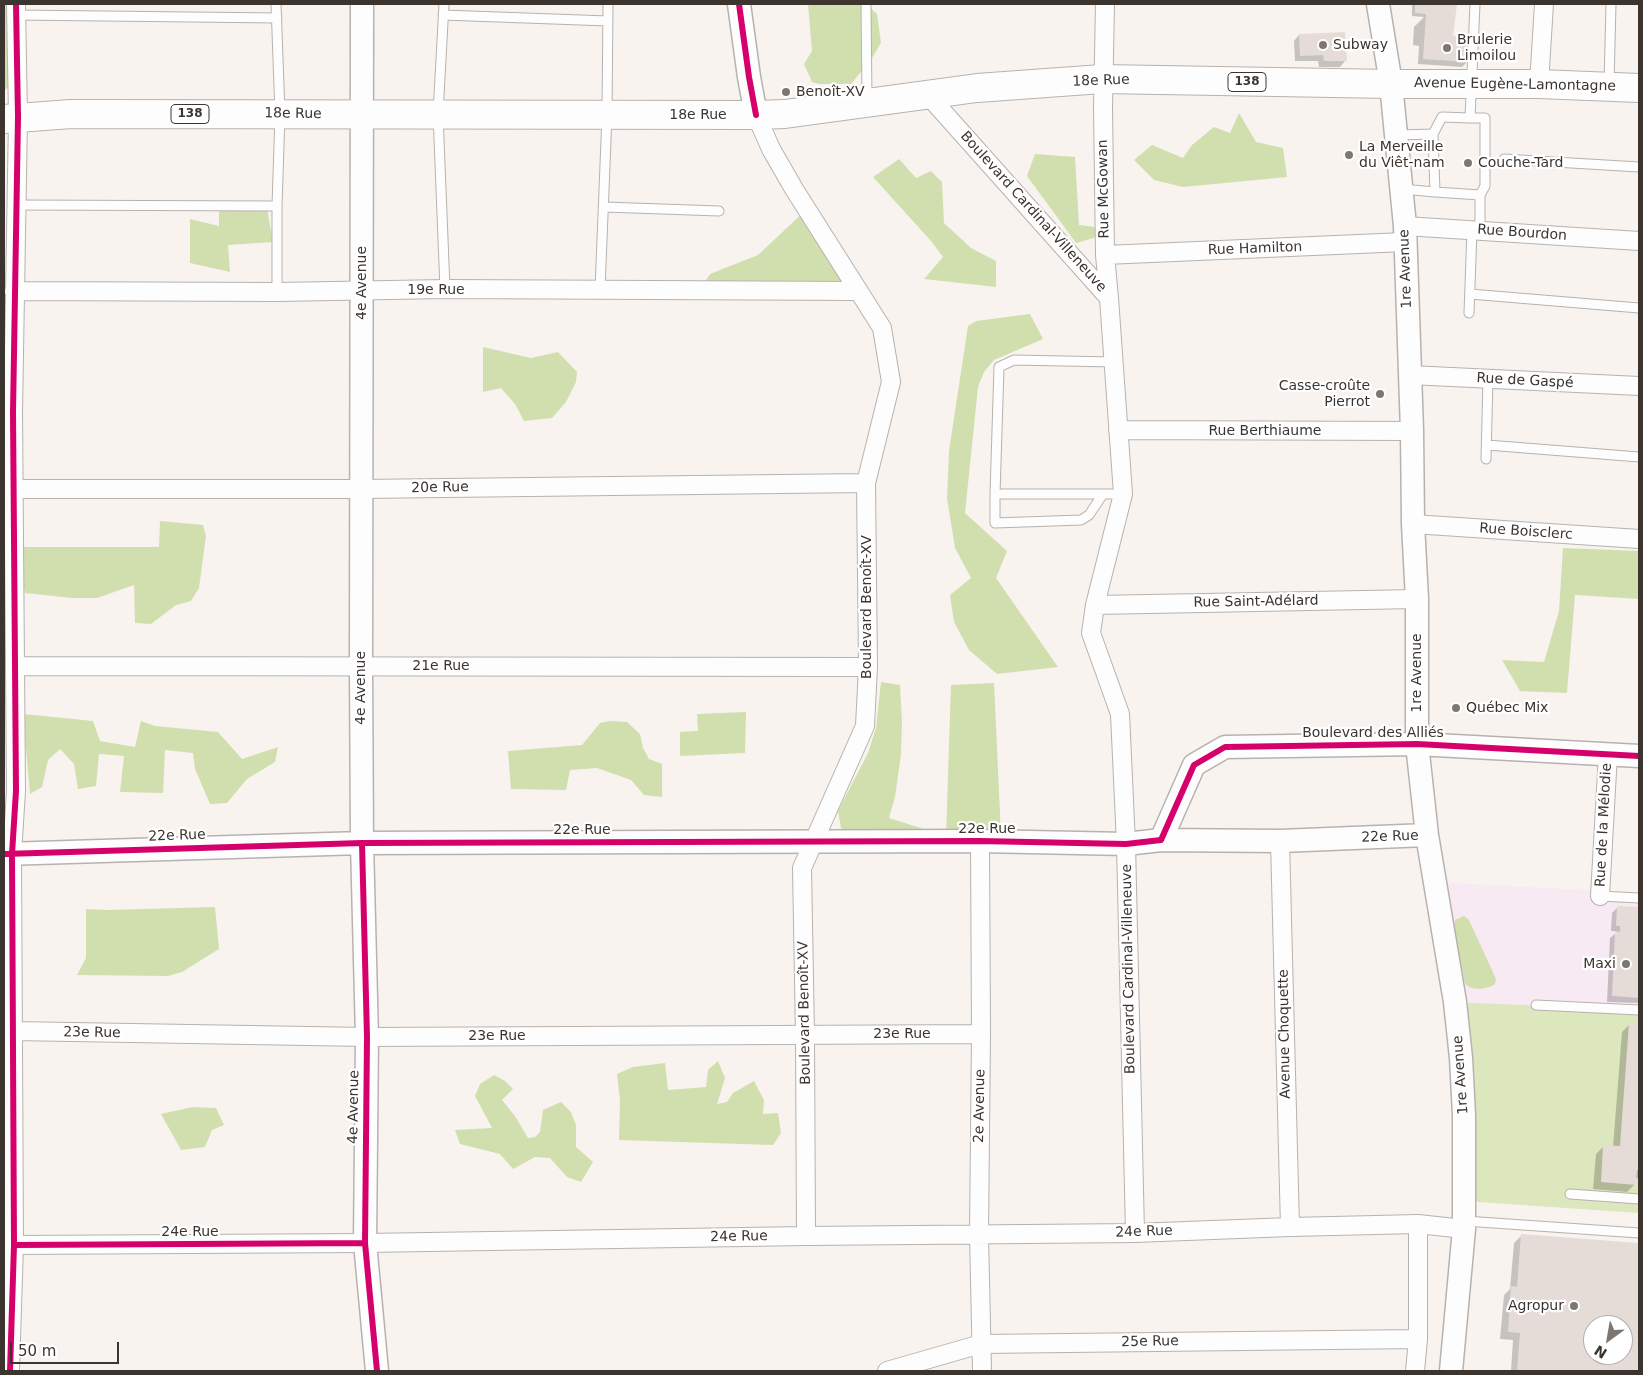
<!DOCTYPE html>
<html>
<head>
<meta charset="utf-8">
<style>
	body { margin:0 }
	#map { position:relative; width:1643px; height:1375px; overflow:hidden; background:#f8f3ef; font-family:"DejaVu Sans",sans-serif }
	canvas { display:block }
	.frame { position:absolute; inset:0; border:5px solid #3b342f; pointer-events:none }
	.north { position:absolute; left:1583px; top:1315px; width:50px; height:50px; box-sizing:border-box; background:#fff; border:1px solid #b1aeac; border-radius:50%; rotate:212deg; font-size:14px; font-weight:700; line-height:20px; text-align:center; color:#3b342f }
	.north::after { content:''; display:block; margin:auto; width:18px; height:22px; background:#7d7772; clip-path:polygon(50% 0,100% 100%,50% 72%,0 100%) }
	.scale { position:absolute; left:10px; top:1342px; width:109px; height:22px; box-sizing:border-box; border:2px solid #3b342f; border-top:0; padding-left:6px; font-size:15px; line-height:18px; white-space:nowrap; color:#3b342f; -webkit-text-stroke:4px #fff; paint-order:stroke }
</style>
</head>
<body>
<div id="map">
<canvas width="1643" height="1375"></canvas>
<div class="frame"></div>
<div class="north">N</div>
<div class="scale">50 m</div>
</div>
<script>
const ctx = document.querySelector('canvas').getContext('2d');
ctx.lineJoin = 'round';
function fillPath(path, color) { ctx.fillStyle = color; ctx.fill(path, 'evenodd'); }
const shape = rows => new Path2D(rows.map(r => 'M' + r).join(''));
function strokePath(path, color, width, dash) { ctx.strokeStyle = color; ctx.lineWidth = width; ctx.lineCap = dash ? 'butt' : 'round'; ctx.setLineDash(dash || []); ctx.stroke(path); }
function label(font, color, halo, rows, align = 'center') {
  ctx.font = font + ' "DejaVu Sans",sans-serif'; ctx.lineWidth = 4.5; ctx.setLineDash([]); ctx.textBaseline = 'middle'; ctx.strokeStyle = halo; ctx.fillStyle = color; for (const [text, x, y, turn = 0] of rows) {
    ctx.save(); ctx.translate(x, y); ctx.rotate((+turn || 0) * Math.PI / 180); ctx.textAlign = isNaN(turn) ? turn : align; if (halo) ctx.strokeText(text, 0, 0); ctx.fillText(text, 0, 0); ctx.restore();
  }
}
fillPath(shape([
	[1434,882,1639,893,1639,1010,1455,1002]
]), '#f7eaf2');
fillPath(shape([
	[1455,1002,1639,1010,1639,1213,1464,1201]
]), '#dce7be');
fillPath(shape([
	[4,4,12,4,11,84,4,91],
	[808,4,866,4,877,14,881,43,872,58,851,84,819,84,812,82,804,64,812,51],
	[1239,113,1256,142,1283,148,1287,177,1183,187,1154,180,1134,160,1152,145,1183,158,1192,145,1214,127,1230,133],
	[1035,154,1075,157,1079,225,1102,228,1094,238,1076,243,1027,176],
	[899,159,916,178,931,171,942,182,944,223,971,248,996,261,996,287,924,279,943,257,931,241,873,177],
	[219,207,267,208,273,242,228,245,230,272,190,263,190,219,219,226],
	[806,210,832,258,842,283,716,286,706,280,710,274,758,255],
	[1030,314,1043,339,994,360,984,372,978,387,965,513,1007,551,996,578,1058,667,997,674,969,650,954,622,950,595,971,578,955,548,947,498,949,451,968,326,976,321],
	[483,347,531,358,558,352,577,372,576,382,566,402,552,418,524,421,515,404,501,388,483,392],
	[160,521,203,525,206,536,199,588,191,601,176,605,151,624,135,623,134,585,97,598,73,598,25,593,17,547,159,547],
	[1563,548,1639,551,1639,599,1575,595,1567,693,1520,691,1502,660,1544,662,1559,611],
	[881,682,900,685,902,722,901,754,895,797,889,818,927,830,856,836,841,828,838,811,868,753,876,728],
	[994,683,1001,835,946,837,951,685],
	[746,712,745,753,680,756,680,732,698,731,697,714],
	[23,714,93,721,100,741,135,747,141,721,155,726,218,732,242,759,278,747,275,762,247,779,227,803,210,804,195,769,193,753,165,750,163,793,120,792,124,756,99,754,96,786,78,789,74,764,60,749,48,760,42,787,30,794],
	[610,721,627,722,640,734,643,748,649,759,662,764,662,797,644,795,631,780,597,768,570,770,566,790,511,789,508,751,582,745,600,723],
	[215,907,219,949,182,972,168,976,77,975,86,958,86,909,107,910],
	[1464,916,1469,920,1496,979,1495,984,1490,987,1480,989,1471,988,1465,984,1454,929,1455,920],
	[718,1061,725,1078,717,1104,727,1102,733,1093,754,1081,764,1100,763,1114,778,1113,781,1133,773,1145,619,1140,620,1100,617,1074,633,1067,665,1063,668,1090,706,1087,708,1070],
	[494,1075,505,1081,513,1089,502,1100,515,1116,528,1138,535,1137,540,1132,543,1110,561,1102,571,1112,576,1125,576,1147,593,1162,581,1182,567,1177,550,1158,535,1157,513,1169,500,1154,460,1144,455,1130,492,1128,475,1096,480,1084],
	[193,1107,216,1108,224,1125,212,1130,205,1147,181,1150,161,1114]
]), '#d1dfae');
fillPath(shape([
	[1412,4,1455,4,1452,37,1467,62,1462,67,1418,64,1419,46,1413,45,1414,27,1424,17,1412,16],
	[1299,35,1345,61,1340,67,1319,67,1318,61,1295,61,1294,41],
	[1618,907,1639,908,1639,1003,1607,1002,1610,938,1615,934,1615,931,1611,931,1612,913],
	[1630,1024,1639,1025,1639,1178,1635,1178,1635,1184,1627,1192,1593,1189,1596,1154,1604,1146,1613,1147,1622,1032],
	[1522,1235,1639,1244,1639,1371,1511,1371,1513,1340,1500,1339,1504,1295,1510,1289,1514,1243],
	[1593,1325,1623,1325,1623,1355,1593,1355]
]), '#0003');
fillPath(shape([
	[1415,4,1457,4,1453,36,1470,37,1469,62,1423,59,1426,14,1415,13],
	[1345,32,1347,61,1324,61,1323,55,1300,56,1299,34],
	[1617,906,1639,907,1639,998,1612,996,1615,931,1620,932,1620,926,1616,926],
	[1629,1023,1639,1024,1639,1170,1637,1170,1636,1185,1601,1182,1603,1145,1620,1146],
	[1521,1234,1639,1243,1639,1371,1517,1371,1520,1333,1508,1332,1511,1286,1517,1287],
	[1593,1325,1623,1325,1623,1355,1593,1355]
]), '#e5dbd7');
const service = shape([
	[276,4,280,114,277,206,277,292],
	[444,4,438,114,445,289],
	[866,4,867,99],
	[16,15,277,18],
	[443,15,608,21],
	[1609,84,1611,4],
	[1470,118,1485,118,1485,186,1480,195,1480,231],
	[1433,134,1442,117,1470,118,1475,4],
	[1397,135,1433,134,1435,192,1402,189],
	[1504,159,1639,167],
	[1435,192,1480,195],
	[16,205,277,206],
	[604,207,719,211],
	[600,290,607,115,608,4],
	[1470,294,1639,308],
	[1469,313,1472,230],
	[1114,362,1014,360,999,367,995,494,1123,494],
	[1487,445,1639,457],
	[1486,459,1488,379],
	[995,494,995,523,1081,520,1089,515,1103,494],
	[1600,896,1639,898],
	[1536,1005,1639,1010],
	[1570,1194,1639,1199],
	[1465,1221,1639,1233]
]);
const minor = shape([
	[1105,4,1103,108,1105,255,1109,298],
	[1539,84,1544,4],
	[927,94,1109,298,1123,494,1095,605,1091,633,1120,714,1126,844,1135,1233],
	[756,115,771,149,794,189,882,328,891,382,866,483,868,667,865,726,802,868,805,1035,806,1236],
	[1405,226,1639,241],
	[1105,255,1405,242],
	[14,291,277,292,445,289,858,291],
	[1410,375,1639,386],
	[1118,430,1412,431],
	[15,489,361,489,866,483],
	[1413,524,1639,539],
	[1095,605,1417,599],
	[15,666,868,667],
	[980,841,981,1034,979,1234,982,1371],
	[1280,841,1290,1227],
	[1600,896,1608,754],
	[13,1031,367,1037,981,1034],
	[14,1245,365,1243,806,1236,1135,1233,1290,1227,1418,1224,1464,1229],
	[10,1371,14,1245,12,854,16,791,13,412,18,117,16,4],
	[887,1371,981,1344,1418,1339],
	[1415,1371,1418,1339,1418,1224]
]);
const tertiary = shape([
	[362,4,361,666,362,843,367,1037,365,1243,377,1371],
	[739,4,749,77,756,115],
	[1378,4,1391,84,1405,226,1412,431,1413,524,1417,599,1417,744,1427,835,1455,1002,1461,1058,1464,1115,1464,1229,1451,1371],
	[1161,840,1194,765,1225,747,1417,744,1639,756],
	[4,854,362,843,980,841,1126,844,1161,840,1280,841,1427,835]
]);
const primary = shape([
	[4,119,71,114,756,115,785,114,977,88,1102,79,1391,84,1539,84,1639,88]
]);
strokePath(service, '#b8b2ae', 11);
strokePath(minor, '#b8b2ae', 20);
strokePath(tertiary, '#b8b2ae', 25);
strokePath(primary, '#b8b2ae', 30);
strokePath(service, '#fefdfd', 9);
strokePath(minor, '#fefdfd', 18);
strokePath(tertiary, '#fefdfd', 22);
strokePath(primary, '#fefdfd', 28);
strokePath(shape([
	[739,4,749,77,756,115],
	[362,843,367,1037,365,1243,377,1371],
	[4,854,362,843,980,841,1126,844,1161,840,1194,765,1225,747,1417,744,1639,756],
	[14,1245,365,1243],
	[10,1371,14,1245,12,854,16,791,13,412,18,117,16,4]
]), '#d6006c', 6);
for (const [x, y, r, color] of [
	[1323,45,5,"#7d7772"],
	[1447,48,5,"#7d7772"],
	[786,92,5,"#7d7772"],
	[1349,155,5,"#7d7772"],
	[1468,163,5,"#7d7772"],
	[1380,394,5,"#7d7772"],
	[1456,708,5,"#7d7772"],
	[1626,964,5,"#7d7772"],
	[1574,1306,5,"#7d7772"]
]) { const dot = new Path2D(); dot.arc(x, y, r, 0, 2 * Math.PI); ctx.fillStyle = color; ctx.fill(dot); strokePath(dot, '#fff', 2); }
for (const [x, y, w] of [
	[1247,82,38],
	[190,114,38]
]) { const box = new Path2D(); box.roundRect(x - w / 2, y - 9.5, w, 19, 4); ctx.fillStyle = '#fff'; ctx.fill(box); strokePath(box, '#3b342f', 1); }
label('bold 12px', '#3b342f', null, [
	["138",1247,82],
	["138",190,114]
]);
label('14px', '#3b342f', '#fff', [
	["Brulerie",1457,40],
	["Limoilou",1457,56],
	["Subway",1333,45],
	["Benoît-XV",796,92],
	["La Merveille",1359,147],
	["du Viêt-nam",1359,163],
	["Couche-Tard",1478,163],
	["Casse-croûte",1370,386,"right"],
	["Pierrot",1370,402,"right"],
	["Québec Mix",1466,708],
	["Maxi",1616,964,"right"],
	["Agropur",1564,1306,"right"]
], 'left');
label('14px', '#3b342f', '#fff', [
	["18e Rue",1101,81,-2],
	["Avenue Eugène-Lamontagne",1515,85,1],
	["18e Rue",293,114,1],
	["18e Rue",698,115],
	["Rue McGowan",1104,189,-91],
	["Boulevard Cardinal-Villeneuve",1033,212,48],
	["Rue Bourdon",1522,233,4],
	["Rue Hamilton",1255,249,-2],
	["1re Avenue",1406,269,-92],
	["4e Avenue",362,283,-90],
	["19e Rue",436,290],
	["Rue de Gaspé",1525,381,3],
	["Rue Berthiaume",1265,431],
	["20e Rue",440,488,-1],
	["Rue Boisclerc",1526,532,4],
	["Rue Saint-Adélard",1256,602,-1],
	["Boulevard Benoît-XV",867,607,-90],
	["21e Rue",441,666],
	["1re Avenue",1417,673,-90],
	["4e Avenue",361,688,-90],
	["Boulevard des Alliés",1373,733],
	["Rue de la Mélodie",1604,825,-87],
	["22e Rue",987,829],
	["22e Rue",582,830],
	["22e Rue",177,836,-2],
	["22e Rue",1390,837,-2],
	["Boulevard Cardinal-Villeneuve",1129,969,-91],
	["Boulevard Benoît-XV",805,1013,-91],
	["23e Rue",92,1033,1],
	["23e Rue",902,1034],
	["Avenue Choquette",1285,1034,-91],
	["23e Rue",497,1036],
	["1re Avenue",1461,1075,-94],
	["2e Avenue",980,1106,-89],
	["4e Avenue",354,1107,-89],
	["24e Rue",190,1232],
	["24e Rue",1144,1232,-2],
	["24e Rue",739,1237,-1],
	["25e Rue",1150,1342,-1]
]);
</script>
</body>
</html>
